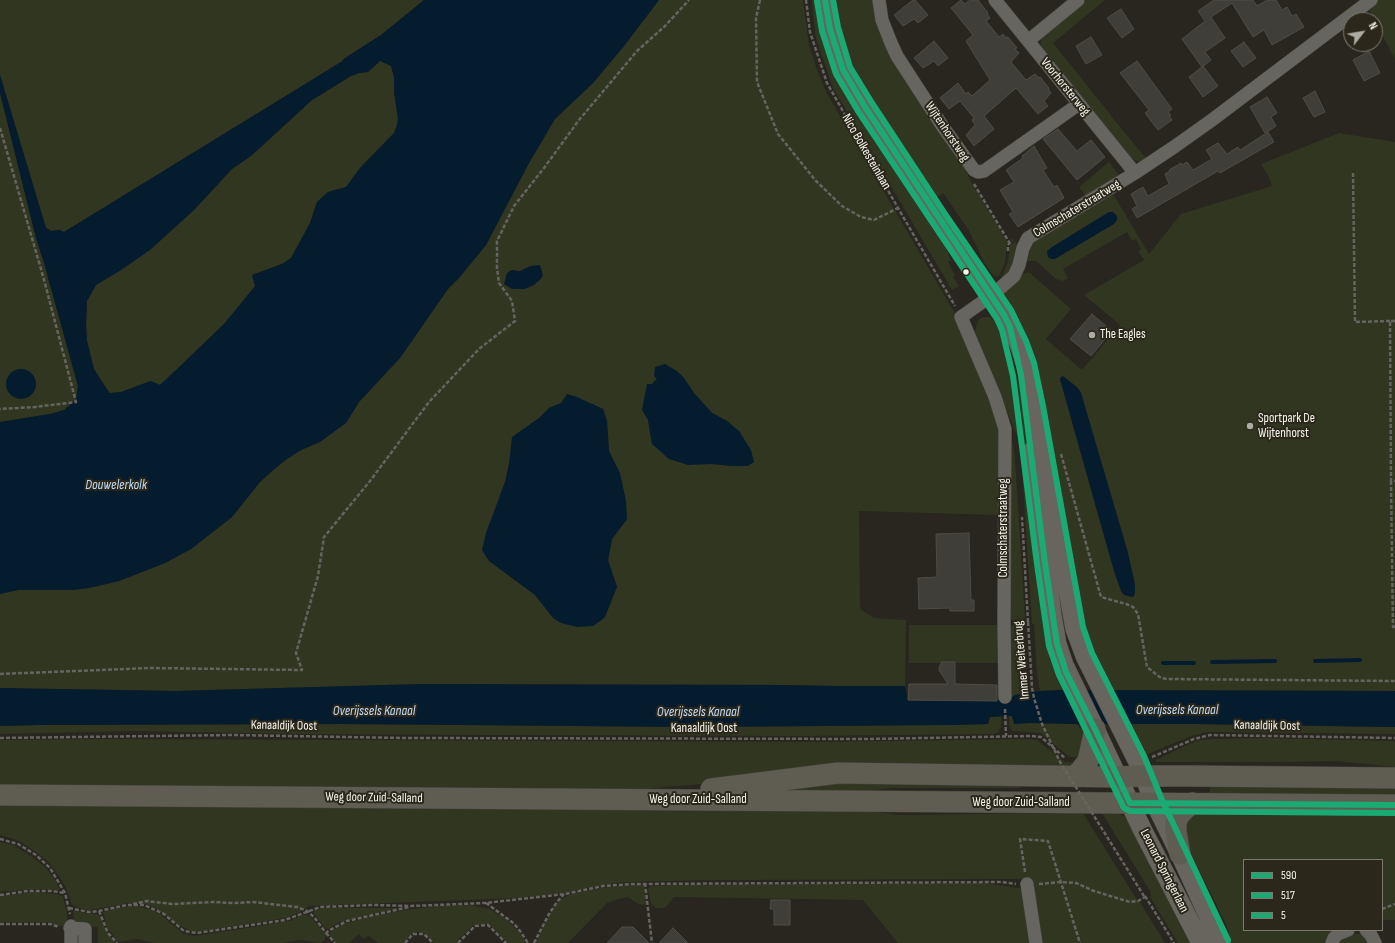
<!DOCTYPE html>
<html>
<head>
<meta charset="utf-8">
<style>
	body { margin:0 }
	#map { position:relative; width:1395px; height:943px; overflow:hidden; background:#28261e; font-family:"Sofia Sans Condensed",sans-serif }
	canvas { display:block }
	.legend { position:absolute; left:1243px; top:859px; width:140px; height:72px; box-sizing:border-box; background:#2b281b; border:1px solid #7c7a6f; margin:0; padding:5px 7px; list-style:none; font-size:12px; color:#f6f5ec }
	.legend li { display:flex; align-items:center; gap:8px; height:20px }
	.legend b { width:20px; border:1px solid #7c7a6f }
	.north { position:absolute; left:1343px; top:12px; width:40px; height:40px; box-sizing:border-box; background:#2b281b; border:1px solid #7c7a6f; border-radius:50%; rotate:59deg; font-size:11px; font-weight:700; line-height:16px; text-align:center; color:#f6f5ec }
	.north::after { content:''; display:block; margin:auto; width:14px; height:18px; background:#aeada4; clip-path:polygon(50% 0,100% 100%,50% 72%,0 100%) }
</style>
</head>
<body>
<div id="map">
<canvas width="1395" height="943"></canvas>
<ul class="legend">
<li><b style="height:5px;background:#1aab75"></b>590</li>
<li><b style="height:5px;background:#1aab75"></b>517</li>
<li><b style="height:5px;background:#1aab75"></b>5</li>
</ul>
<div class="north">N</div>
</div>
<script>
const ctx = document.querySelector('canvas').getContext('2d');
ctx.lineJoin = 'round';
function fillPath(path, color) { ctx.fillStyle = color; ctx.fill(path, 'evenodd'); }
const shape = rows => new Path2D(rows.map(r => 'M' + r).join(''));
function strokePath(path, color, width, dash) { ctx.strokeStyle = color; ctx.lineWidth = width; ctx.lineCap = dash ? 'butt' : 'round'; ctx.setLineDash(dash || []); ctx.stroke(path); }
function label(font, color, halo, rows, align = 'center') {
  ctx.font = font + ' "Sofia Sans Condensed",sans-serif'; ctx.lineWidth = 4; ctx.setLineDash([]); ctx.textBaseline = 'middle'; ctx.strokeStyle = halo; ctx.fillStyle = color; for (const [text, x, y, turn = 0] of rows) {
    ctx.save(); ctx.translate(x, y); ctx.rotate((+turn || 0) * Math.PI / 180); ctx.textAlign = isNaN(turn) ? turn : align; if (halo) ctx.strokeText(text, 0, 0); ctx.fillText(text, 0, 0); ctx.restore();
  }
}
fillPath(shape([
	[0,0,424,0,381,35,345,58,341,62,64,232,60,230,51,231,46,228,0,75],
	[659,0,803,0,809,45,816,67,826,92,957,317,998,418,1000,515,859,511,860,609,874,618,906,620,905,686,836,686,781,685,421,684,176,691,0,688,0,594,18,590,73,590,89,588,119,581,165,563,191,549,232,517,260,482,272,471,287,459,346,423,359,402,400,358,448,289,459,278,486,245,529,163,555,119,593,83,624,46],
	[677,371,684,378,694,393,712,413,727,421,748,466,733,466,712,464,652,444,648,420,652,384,657,378],
	[561,403,592,404,603,409,607,421,609,451,614,462,627,519,612,539,608,560,617,587,540,601,535,595,509,575,497,505,505,482,516,434,521,432,539,418,549,408],
	[812,0,819,0,821,21,934,222,951,260,948,262,955,275,953,277,959,286,952,290,833,88,816,39,813,17],
	[834,0,875,0,895,63,966,170,970,180,1007,242,1005,263,999,276,996,277,993,275,985,264,968,229,943,193,938,197,929,188,856,77,849,60,839,29],
	[1086,0,1105,0,1053,43,1110,114,1111,116,1146,158,1145,161,1139,162,1131,158,1042,49,1041,45,1041,37,1044,34],
	[1378,0,1395,0,1395,59,1368,8],
	[380,60,391,66,394,77,394,92,398,119,397,125,394,133,360,168,346,187,328,192,317,202,310,223,291,258,282,264,252,275,256,286,224,324,175,371,160,385,150,381,121,392,110,393,94,369,87,341,86,325,87,301,96,285,121,270,150,249,194,210,232,169,251,156,312,100,351,76,359,73,368,72],
	[0,93,36,238,44,263,78,386,76,399,64,410,50,414,0,422],
	[21,369,30,372,35,380,29,397,18,398,7,380,12,372],
	[1339,133,1395,142,1395,691,1110,690,1091,656,1003,295,1005,292,1022,274,1029,272,1071,309,1046,339,1082,370,1120,325,1084,295,1144,260,1138,251,1141,249,1136,239,1132,241,1127,232,1063,269,1068,278,1062,281,1056,279,1036,261,1026,261,1028,245,1113,194,1149,254,1181,214,1272,186,1269,177,1261,164],
	[1061,377,1080,390,1081,393,1128,553,1123,594,1114,571,1060,379],
	[1109,162,1120,177,1087,198,1079,187],
	[1015,241,1017,245,1014,262,1008,273,1001,279,1008,262,1010,245],
	[984,317,990,317,995,322,997,321,1010,350,1019,384,1037,526,1047,646,1050,660,1063,690,1040,691,1037,674,1034,624,1032,624,1021,451,1018,437,973,333,975,333,977,322,980,318],
	[1011,445,1013,445,1015,458,1025,619,1009,620],
	[909,625,998,625,998,663,909,663],
	[1020,625,1024,694,1015,695,1011,698,1009,626],
	[1001,716,1001,727,998,732,994,734,802,736,480,735,300,734,135,731,0,734,0,726,39,725,344,724,691,727,817,726,988,724,989,717],
	[1009,716,1012,716,1015,724,1029,723,1076,724,1079,728,1082,729,1086,737,1084,757,1069,757,1041,733,1013,731,1011,729,1009,724],
	[1127,724,1195,724,1395,727,1395,734,1207,732,1191,736,1143,756],
	[1262,738,1395,741,1395,767,1336,761,1286,762,1156,762,1156,760,1187,745,1200,740,1211,739],
	[104,739,819,742,1023,739,1037,740,1065,762,1078,763,1074,767,773,776,691,785,605,792,0,788,0,740],
	[1020,781,1020,788,894,788,841,793,782,793,781,784],
	[1395,783,1395,796,1210,796,1210,787,1343,788],
	[0,803,843,808,899,815,1083,813,1137,900,1138,899,1165,943,1040,943,1030,879,718,880,626,882,608,884,563,893,516,898,309,906,300,912,285,918,196,932,191,931,179,925,154,907,145,904,129,903,91,910,85,910,72,905,66,888,61,879,49,863,40,855,26,845,17,840,0,835],
	[1395,809,1395,920,1382,920,1382,860,1244,860,1244,930,1332,930,1328,936,1327,943,1231,943,1227,926,1181,834,1189,811],
	[1102,813,1119,814,1126,817,1197,943,1178,943,1150,897,1151,896,1150,891],
	[0,842,13,845,34,858,46,868,55,880,60,890,37,889,0,892],
	[984,883,1019,888,1024,891,1033,943,898,943,863,900,674,897,665,908,656,908,651,904,648,890,649,887,652,886,668,885],
	[644,884,647,905,638,904,628,897,618,899,607,903,568,943,536,943,544,924,552,911,560,900,568,895,574,893,608,887],
	[36,892,55,894,63,896,67,913,67,926,57,926,49,922,0,922,0,896],
	[470,905,489,909,506,919,518,931,526,943,508,943,489,924,474,924,455,943,434,943,424,933,418,932,413,933,403,943,378,943,368,935,364,939,359,934,349,943,336,943,329,935,330,932,343,924,369,917,405,910,436,906],
	[135,906,152,910,161,915,184,934,195,936,290,921,302,915,307,915,312,918,326,935,325,939,321,943,301,940,282,943,154,943,137,939,118,942,107,927,103,912,116,908],
	[325,908,398,908,340,922,328,929,325,928,314,914,313,910],
	[73,910,85,913,96,914,100,916,107,933,115,943,98,943,98,927,74,926],
	[1352,933,1359,934,1364,936,1370,943,1339,943,1343,937]
]), '#313621');
fillPath(shape([
	[424,0,659,0,624,46,593,83,555,119,529,163,486,245,459,278,448,289,400,358,359,402,346,423,320,442,299,451,287,459,272,471,260,482,232,517,191,549,165,563,119,581,89,588,73,590,18,590,0,594,0,422,50,414,64,410,76,400,78,386,44,263,36,238,0,93,0,75,46,228,51,231,60,230,64,232,341,62,345,58,381,35],
	[380,61,391,66,394,77,394,92,398,119,397,125,394,133,360,168,346,187,328,192,317,202,310,223,291,258,282,264,252,275,255,286,224,324,175,371,160,385,151,381,121,392,109,393,94,369,87,341,86,325,87,301,96,285,121,270,150,250,194,210,232,169,251,156,312,100,351,76,359,73,368,72],
	[1109,212,1113,212,1117,216,1117,220,1114,224,1055,259,1051,259,1048,257,1047,251,1052,247],
	[540,265,543,275,541,279,534,285,525,289,512,289,504,284,507,273,512,270,520,271,530,266],
	[665,364,677,371,684,378,694,393,712,413,727,421,739,431,751,450,754,462,748,466,733,466,712,464,688,465,669,459,652,444,648,420,642,410,647,384,652,384,657,379,654,376,655,367],
	'6 384a15 15 0 1 1 30 0a15 15 0 1 1-30 0Z',
	[1063,376,1077,387,1081,393,1128,553,1135,584,1135,593,1134,596,1132,597,1124,595,1121,591,1114,571,1060,379,1061,377],
	[567,394,577,397,603,409,607,421,609,451,620,473,626,501,627,519,612,539,608,560,617,587,605,617,603,619,593,626,577,627,561,623,553,618,535,595,489,561,482,550,486,533,505,482,509,464,512,437,539,418,549,408,561,403],
	[421,684,781,685,836,686,905,686,908,701,991,701,1011,698,1015,695,1040,691,1063,690,1395,691,1395,727,1195,724,1076,724,1029,723,1014,724,1012,716,990,717,988,724,957,725,691,727,344,724,39,725,0,726,0,688,176,691]
]), '#051b2e');
strokePath(shape([
	[1315,661,1360,660],
	[1212,662,1275,661],
	[1163,663,1194,663]
]), '#051b2e', 4);
const building = shape([
	[913,0,915,0,928,15,918,23,914,19,903,26,894,15,913,0],
	[961,0,965,4,970,0,978,0,988,13,987,14,990,18,986,21,999,37,1003,34,1006,38,1008,37,1017,48,1015,49,1019,53,1011,62,1026,80,1035,74,1039,78,1040,77,1049,88,1048,89,1051,93,1044,101,1048,106,1038,114,1016,88,984,116,994,129,974,146,966,135,975,125,972,120,974,118,960,101,949,109,940,98,958,83,966,94,968,92,972,96,990,80,966,41,973,35,951,8,961,0],
	[1214,0,1253,0,1257,6,1267,0,1276,0,1282,10,1287,7,1292,16,1296,14,1304,27,1272,45,1264,30,1253,37,1232,3,1211,17,1225,38,1205,52,1211,60,1202,67,1182,39,1205,21,1198,11,1214,0],
	[1121,9,1134,29,1122,38,1107,18,1121,9],
	[1091,37,1102,55,1086,64,1076,46,1091,37],
	[934,41,948,58,938,66,934,61,923,68,914,58,934,41],
	[1244,42,1256,58,1243,67,1231,51,1244,42],
	[1369,51,1380,73,1364,81,1353,60,1369,51],
	[1137,61,1172,109,1168,112,1171,115,1169,116,1172,120,1158,130,1145,113,1149,110,1120,73,1137,61],
	[1203,66,1218,86,1203,97,1189,77,1203,66],
	[1315,91,1325,112,1314,117,1303,98,1315,91],
	[1267,97,1277,113,1271,117,1276,126,1265,133,1250,107,1267,97],
	[1058,129,1077,151,1091,140,1105,157,1077,180,1043,139,1058,129],
	[1268,132,1274,142,1220,173,1218,171,1137,218,1132,209,1137,206,1131,194,1143,187,1148,196,1169,184,1165,174,1170,171,1169,170,1181,163,1182,165,1187,162,1193,170,1212,159,1206,150,1218,143,1227,154,1238,147,1240,150,1268,132],
	[1034,146,1047,168,1043,170,1054,187,1057,185,1064,198,1018,227,1009,214,1013,212,1000,190,1014,182,1006,170,1023,158,1022,156,1034,146],
	[1092,314,1112,331,1091,356,1070,339,1092,314],
	[969,533,971,600,974,600,974,611,950,611,950,608,919,609,918,578,937,577,936,534,969,533],
	[942,662,955,662,955,684,997,685,997,701,908,700,909,684,948,684,939,670,940,665,942,662],
	[771,900,790,900,790,925,774,925,774,909,770,909,771,900],
	[622,927,633,927,649,943,607,943,622,927],
	[673,928,688,943,659,943,673,928]
]);
fillPath(building, '#403e38');
strokePath(building, '#4e4c46', 1);
const street = shape([
	[879,0,882,20,891,43,897,56,943,127,974,170,978,172,984,171,1079,104],
	[995,0,1135,173],
	[1028,41,1078,0],
	[1005,697,1004,623,1005,429,995,397,961,317,991,296,1014,276,1019,265,1023,248,1028,238,1135,173,1174,147,1212,120,1371,0],
	[1027,884,1036,943],
	[70,928,85,929,85,943],
	[1366,930,1371,935,1375,943],
	[71,943,71,926],
	[1332,943,1334,938,1338,934,1348,930]
]);
const secondary = shape([
	[825,0,830,29,843,70,865,107,938,218,1004,315,1019,344,1026,365,1035,408,1075,629,1085,656,1137,760,1155,803,1180,854,1221,943],
	[1031,452,1052,615,1057,644,1064,665,1095,729,1142,829,1201,943]
]);
const primary = shape([
	[1076,776,1088,761,1095,729],
	[711,789,838,773,1118,777,1143,776,1188,776,1395,778],
	[0,795,1395,805],
	[1180,854,1176,831,1176,823,1178,817,1184,810,1192,803]
]);
strokePath(street, '#42413a', 14);
strokePath(secondary, '#42413a', 20);
strokePath(primary, '#42413a', 22);
strokePath(shape([
	[760,0,756,18,757,82,778,134,816,181,842,206,861,217,874,220,898,208],
	[806,0,810,32,827,83,898,208,955,306],
	[0,128,43,276,76,402,35,407,0,409],
	[1353,173,1355,322,1390,321],
	[974,184,1009,242],
	[1008,251,1008,245,1012,240],
	[1395,321,1390,321,1391,481,1395,481],
	[1061,454,1101,597,1126,604,1133,607,1138,614,1147,667,1161,678,1167,679,1395,681],
	[1391,481,1393,627,1395,627],
	[1016,623,1028,622,1022,517],
	[0,674,150,668,302,670,296,653,318,576,324,537,370,481,429,402,479,349,515,321,512,301,499,283,497,268,497,241,514,206,544,168,579,120,637,51,665,26,689,0],
	[1005,709,1006,736],
	[0,738,231,735,404,738,869,739,1032,736,1041,737,1065,758],
	[1152,757,1194,739,1210,735,1395,738],
	[0,839,18,844,36,855,50,868,65,893,70,914],
	[1025,872,1020,839,1048,841,1080,943],
	[645,883,652,943],
	[1039,884,1061,882,1076,883,1094,891,1130,902,1138,901,1145,897],
	[0,895,28,891,52,891,65,893],
	[1145,896,1174,943],
	[486,903,512,922,518,928,528,943],
	[133,904,147,901,172,904,213,902,233,903,253,902,297,907,307,911,314,917,326,933,330,930,347,921,409,907],
	[69,908,89,912,99,911,127,905,144,905,164,914,184,931,197,933,285,920,320,907,374,905,411,906,485,903,565,894,603,886,632,884,1002,882,1016,884],
	[1382,909,1395,904],
	[99,911,108,933,117,943],
	[0,924,50,924,59,927],
	[326,933,335,943],
	[405,943,413,934,424,934,433,943],
	[458,943,475,926,488,925,506,943],
	[534,943,549,914,557,902,564,894]
]), '#65645f', 2.5, [4, 2]);
strokePath(street, '#66655f', 13);
strokePath(secondary, '#67655d', 19);
strokePath(primary, '#5f5c51', 21);
strokePath(shape([
	[1028,622,1032,688,1034,698,1042,724,1061,764,1079,792,1144,896]
]), '#65645f', 2.5, [4, 2]);
strokePath(shape([
	[825,0,830,29,843,70,865,107,1004,315,1010,327,1021,375,1045,563,1057,644,1066,672,1095,729,1130,803,1395,805]
]), '#1aab75', 6);
strokePath(shape([
	[817,1,822,31,836,74,858,111,997,319,1002,330,1013,376,1037,564,1049,646,1059,675,1124,808,1130,811,1395,813]
]), '#1aab75', 6);
strokePath(shape([
	[833,0,838,27,850,67,872,103,945,214,1011,310,1026,341,1034,363,1043,406,1083,627,1092,653,1144,756,1162,800,1228,940]
]), '#1aab75', 6);
for (const [x, y, r, color] of [
	[966,272,3.5,"#f6f5ec"],
	[1092,335,4,"#aeada4"],
	[1250,426,4,"#aeada4"]
]) { const dot = new Path2D(); dot.arc(x, y, r, 0, 2 * Math.PI); ctx.fillStyle = color; ctx.fill(dot); strokePath(dot, '#2b281b', 1.5); }
label('13px', '#f6f5ec', '#2b281b', [
	["Voorhorsterweg",1065,87,51],
	["Wijtenhorstweg",947,132,56],
	["Nico Bolkesteinlaan",866,152,60],
	["Colmschaterstraatweg",1077,209,-31],
	["Colmschaterstraatweg",1004,528,-90],
	["Immer Weiterbrug",1022,660,-95],
	["Kanaaldijk Oost",284,726,1],
	["Kanaaldijk Oost",1267,726,1],
	["Kanaaldijk Oost",704,729],
	["Weg door Zuid-Salland",374,798,1],
	["Weg door Zuid-Salland",698,800],
	["Weg door Zuid-Salland",1021,803],
	["Leonard Springerlaan",1164,871,63]
]);
label('13px', '#f6f5ec', '#2b281b', [
	["The Eagles",1100,335],
	["Sportpark De",1258,419],
	["Wijtenhorst",1258,434]
], 'left');
label('italic 14px', '#c0dcf9', '#2b281b', [
	["Douwelerkolk",116,485],
	["Overijssels Kanaal",1177,710],
	["Overijssels Kanaal",374,711],
	["Overijssels Kanaal",698,712]
]);
</script>
</body>
</html>
